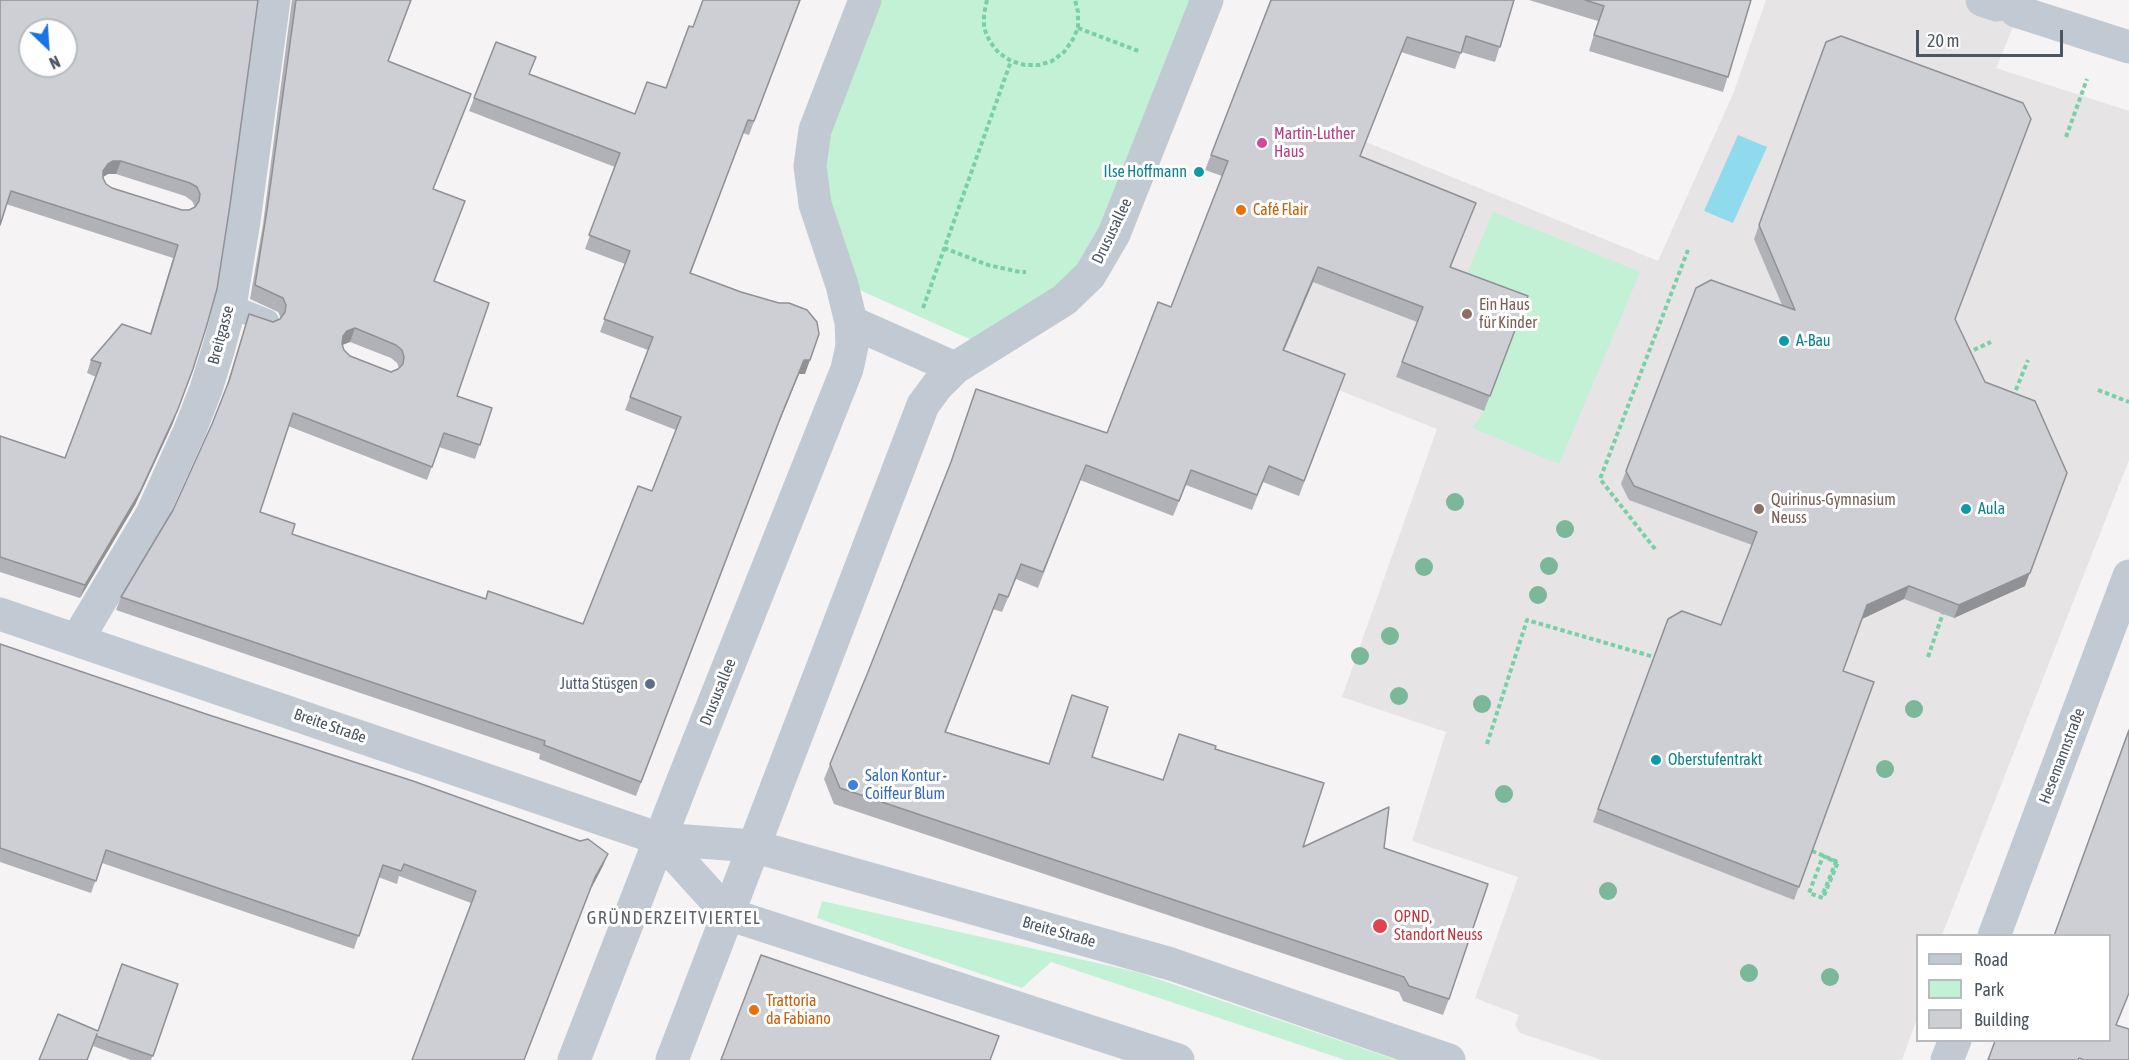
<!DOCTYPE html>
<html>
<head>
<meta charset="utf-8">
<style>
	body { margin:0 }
	#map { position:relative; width:2129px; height:1060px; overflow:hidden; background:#f5f3f3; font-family:"Asap Condensed",sans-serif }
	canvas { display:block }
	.legend { position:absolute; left:1916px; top:934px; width:195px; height:108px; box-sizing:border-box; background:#fff; border:2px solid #b7bbc0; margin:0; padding:8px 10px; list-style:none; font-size:18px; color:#4a5661 }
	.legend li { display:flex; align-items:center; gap:12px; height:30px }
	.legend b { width:30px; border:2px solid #b7bbc0 }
	.north { position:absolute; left:18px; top:18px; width:60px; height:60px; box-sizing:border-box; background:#fff; border:2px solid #b7bbc0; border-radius:50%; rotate:155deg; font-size:16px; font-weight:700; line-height:24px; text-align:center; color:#4a5661 }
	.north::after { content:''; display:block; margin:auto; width:21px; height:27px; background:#1a73e8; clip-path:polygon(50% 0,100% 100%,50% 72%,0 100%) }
	.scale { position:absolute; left:1916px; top:30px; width:147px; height:27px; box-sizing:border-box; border:3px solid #4a5661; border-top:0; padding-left:8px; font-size:18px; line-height:21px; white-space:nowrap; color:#4a5661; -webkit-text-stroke:4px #fff; paint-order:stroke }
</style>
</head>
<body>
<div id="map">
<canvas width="2129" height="1060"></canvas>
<ul class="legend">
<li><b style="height:8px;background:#c1cad2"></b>Road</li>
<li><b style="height:16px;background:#c3f1d5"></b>Park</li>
<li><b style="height:16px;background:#cdcfd5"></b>Building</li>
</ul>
<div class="north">N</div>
<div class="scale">20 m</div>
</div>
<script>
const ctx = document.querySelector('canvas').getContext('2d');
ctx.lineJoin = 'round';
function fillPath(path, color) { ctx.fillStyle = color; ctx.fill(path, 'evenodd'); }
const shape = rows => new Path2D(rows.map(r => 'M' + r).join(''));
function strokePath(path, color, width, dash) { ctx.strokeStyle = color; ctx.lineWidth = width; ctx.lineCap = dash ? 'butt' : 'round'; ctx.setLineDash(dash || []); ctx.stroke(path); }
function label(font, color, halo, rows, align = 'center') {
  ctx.font = font + ' "Asap Condensed",sans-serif'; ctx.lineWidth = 6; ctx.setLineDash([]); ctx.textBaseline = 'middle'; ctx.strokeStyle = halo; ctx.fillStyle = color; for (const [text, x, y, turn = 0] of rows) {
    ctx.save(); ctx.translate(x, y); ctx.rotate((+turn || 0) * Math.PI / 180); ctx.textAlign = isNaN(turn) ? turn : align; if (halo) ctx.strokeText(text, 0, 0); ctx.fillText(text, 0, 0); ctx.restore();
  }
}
fillPath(shape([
	[1766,0,2024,0,1996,68,2129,111,2129,460,1942,935,1918,936,1917,1018,1902,1060,1602,1060,1520,1033,1515,1025,1519,1015,1475,998,1518,877,1412,841,1446,732,1342,697,1437,429,1278,366,1366,142,1658,261,1733,94]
]), '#e6e4e5');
fillPath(shape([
	[869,0,1202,0,1089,267,981,344,846,284,829,236,820,130],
	[1493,212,1640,272,1559,464,1472,428,1484,411,1461,288],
	[822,901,1137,972,1397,1060,1345,1060,1051,962,1022,988,817,918]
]), '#c3f1d5');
fillPath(shape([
	[1738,135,1767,147,1733,223,1704,211]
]), '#90daee');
strokePath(shape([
	[987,0,984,14,984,28,990,42,999,53,1011,61,1025,65,1039,65,1052,61,1064,52,1072,41,1078,28,1078,12,1075,0],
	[1078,28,1141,52],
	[2066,137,2087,79],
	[944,248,988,265,1020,272,1026,272],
	[923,308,1011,61],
	[1967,353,1991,342],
	[2098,390,2129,402],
	[2013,397,2028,360],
	[1655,549,1600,479,1688,250],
	[1928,657,1943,613],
	[1487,744,1527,620,1654,657],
	[1812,851,1838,862,1823,898,1809,893,1823,856,1836,862,1822,896]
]), '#7ad0a6', 4, [4.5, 3]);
strokePath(shape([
	[230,306,267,321]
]), '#c1cad2', 24);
strokePath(shape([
	[1982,0,1997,5],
	[2016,11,2129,47],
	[851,322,955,368],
	[0,614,660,839,753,846,1171,964,1449,1060],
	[77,640,152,514,190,430,206,389,219,347,230,306,244,221,274,0],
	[660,839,728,914,1178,1060],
	[1994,936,2129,576],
	[574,1060,683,780,847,369,852,346,851,322,842,285,815,204,810,166,815,130,865,0],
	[672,1060,923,405,937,386,955,368,1064,300,1090,275,1114,234,1207,0],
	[1947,1060,1955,1040]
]), '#c1cad2', 33);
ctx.fillStyle = '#7bb799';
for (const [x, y] of [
	[1455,502],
	[1565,529],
	[1549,566],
	[1424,567],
	[1538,595],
	[1390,636],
	[1360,656],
	[1399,696],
	[1482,704],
	[1914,709],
	[1885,769],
	[1504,794],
	[1608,891],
	[1749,973],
	[1830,977]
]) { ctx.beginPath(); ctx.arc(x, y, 9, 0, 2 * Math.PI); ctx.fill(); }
fillPath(shape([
	[0,0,258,0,173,423,135,505,80,598,0,572,0,436,65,458,96,377,87,373,91,360,150,334,173,258,6,204],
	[108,174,116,174,185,196,192,201,195,207,189,210,182,210,112,188,106,184,103,178,103,177],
	[292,0,411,0,388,61,433,189,435,281,457,396,492,408,475,459,439,447,427,480,288,426,260,512,292,534,486,599,583,624,652,491,676,430,625,410,648,350,600,332,625,264,585,249,615,167,469,111,496,42,530,74,635,114,666,88,693,27,800,0,749,135,743,133,691,273,805,374,799,374,776,430,636,796,539,759,540,754,116,610,121,597,173,510,212,424,225,391,249,314,273,322,281,318,278,312,250,299,263,224],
	[350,342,391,358,397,363,399,368,391,372,350,356,344,350,342,345],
	[1271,0,1514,0,1495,62,1461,52,1455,69,1401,52,1360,156,1470,218,1451,267,1528,296,1484,411,1396,377,1417,322,1313,282,1284,351,1345,374,1299,496,1263,482,1252,510,1186,485,1173,516,1080,480,1038,588,1016,579,1002,612,993,609,946,732,1049,763,1072,695,1092,757,1163,780,1215,749,1303,847,1384,848,1449,999,1443,1015,1403,1001,1399,992,834,804,824,779,868,672,1107,433,1171,307,1222,176,1205,170],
	[1529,0,1751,0,1723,92,1589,51,1598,21],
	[1826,42,1955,319,2025,586,1954,618,1904,599,1862,619,1843,671,1874,682,1794,900,1593,822,1668,619,1721,625,1752,545,1629,500,1621,484,1696,288,1782,305,1754,239],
	[0,644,603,866,471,903,399,876,397,884,378,877,354,949,102,863,91,893,0,862],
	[178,984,151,1060,131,1060,93,1046,98,1031]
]), '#b0b2b7');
fillPath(shape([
	[113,161,121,161,116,174,108,174,103,177,103,171,108,164],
	[1318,267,1313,282,1277,366,1283,350],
	[355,328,350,342,342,345,338,350,343,336,347,331],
	[804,360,810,360,805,374,799,374,776,430,636,796,781,416],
	[193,369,173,423,135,505,80,598,85,585],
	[2067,473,2025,586,1954,618,1959,605],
	[1909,586,1904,599,1862,619,1867,605],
	[608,854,603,866,591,889,595,877]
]), '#909195');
const building = shape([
	[0,0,258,0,230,205,217,289,206,328,193,369,178,409,140,492,85,585,0,557,0,436,65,458,101,363,91,360,122,324,151,334,178,245,11,191,0,225,0,0],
	[30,30,66,30,66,66,30,66,30,30],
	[113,161,121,161,190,183,197,187,200,194,199,201,195,207,189,210,182,210,112,188,106,184,103,178,103,171,108,164,113,161],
	[296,0,411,0,388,61,471,94,433,189,465,201,434,281,489,303,457,396,492,408,480,445,444,433,432,467,293,413,260,512,295,524,292,534,486,599,488,591,583,624,638,486,652,491,681,417,630,397,653,337,604,319,630,251,589,235,620,153,474,98,496,42,536,57,529,74,635,114,647,82,666,88,689,26,693,27,703,0,800,0,754,121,748,120,690,273,741,292,779,303,789,303,807,310,817,322,819,334,810,360,804,360,781,416,641,782,544,745,545,741,121,597,173,510,212,424,229,381,249,314,273,322,280,319,285,312,286,305,283,298,255,285,267,210,296,0],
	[355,328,396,345,402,350,404,357,403,364,398,369,391,372,350,356,344,350,342,344,343,336,347,331,355,328],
	[1271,0,1514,0,1500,47,1466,36,1461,53,1407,37,1360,156,1476,203,1450,267,1528,296,1490,396,1402,362,1423,307,1318,267,1283,350,1345,374,1304,481,1269,466,1257,495,1191,470,1179,501,1086,465,1043,572,1021,564,1008,597,999,594,945,732,1049,764,1072,695,1108,707,1092,757,1163,780,1179,734,1216,746,1215,749,1324,783,1303,847,1389,807,1384,848,1488,884,1449,999,1409,986,1404,977,840,788,830,764,868,672,951,462,976,389,1107,433,1158,302,1171,307,1228,161,1211,155,1271,0],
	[1585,0,1751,0,1728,77,1594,35,1604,6,1585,0],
	[1841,36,2023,103,2031,119,1955,319,1985,382,2035,401,2067,473,2030,573,1959,605,1909,586,1867,605,1843,671,1874,682,1799,887,1598,809,1668,619,1682,611,1721,625,1757,532,1634,486,1626,471,1696,288,1711,280,1795,310,1759,225,1826,42,1841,36],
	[0,644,209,715,413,781,580,841,588,839,608,854,595,877,524,1060,412,1060,476,891,404,864,401,871,383,865,359,936,106,850,96,881,0,848,0,644],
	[2129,730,2129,993,2116,1025,2129,1029,2129,1060,2084,1060,2079,1058,2078,1060,1988,1060,1995,1041,2109,1041,2109,936,2054,936,2129,730],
	[761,955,999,1036,990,1060,721,1060,761,955],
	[122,964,178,984,153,1056,96,1036,97,1034,87,1060,39,1060,58,1014,98,1031,122,964]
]);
fillPath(building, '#cdcfd5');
strokePath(building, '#909195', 1.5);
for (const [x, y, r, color] of [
	[1262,143,6,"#d1479c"],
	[1199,172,6,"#0f9aa8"],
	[1241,210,6,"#e8710a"],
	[1467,314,6,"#8d6e63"],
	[1784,341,6,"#0f9aa8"],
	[1759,509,6,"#8d6e63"],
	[1966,509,6,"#0f9aa8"],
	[650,684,6,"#5c6f8a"],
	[1656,760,6,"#0f9aa8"],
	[853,785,6,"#3f7fe0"],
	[1380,926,8,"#e0444e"],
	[754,1010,6,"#e8710a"]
]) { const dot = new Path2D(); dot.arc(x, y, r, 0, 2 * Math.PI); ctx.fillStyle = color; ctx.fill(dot); strokePath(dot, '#fff', 2); }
label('16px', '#b23c85', '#fff', [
	["Martin-Luther",1274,134],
	["Haus",1274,152]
], 'left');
label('16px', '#0d838f', '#fff', [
	["Ilse Hoffmann",1187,172,"right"],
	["A-Bau",1796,341],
	["Aula",1978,509],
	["Oberstufentrakt",1668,760]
], 'left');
label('16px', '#c56008', '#fff', [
	["Café Flair",1253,210],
	["Trattoria",766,1001],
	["da Fabiano",766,1019]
], 'left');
label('16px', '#4a5661', '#fff', [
	["Drususallee",1112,231,-64],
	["Breitgasse",221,335,-75],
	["Drususallee",718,692,-68],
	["Breite Straße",330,726,19],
	["Hesemannstraße",2062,756,-69],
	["Breite Straße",1059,932,16]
]);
label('16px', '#785e54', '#fff', [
	["Ein Haus",1479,305],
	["für Kinder",1479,323],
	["Quirinus-Gymnasium",1771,500],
	["Neuss",1771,518]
], 'left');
label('16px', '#4e5e75', '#fff', [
	["Jutta Stüsgen",638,684]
], 'right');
label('16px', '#366cbe', '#fff', [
	["Salon Kontur -",865,776],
	["Coiffeur Blum",865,794]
], 'left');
label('16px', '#be3a42', '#fff', [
	["OPND,",1394,917],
	["Standort Neuss",1394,935]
], 'left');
ctx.letterSpacing = '1.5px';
label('18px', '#5f6368', '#fff', [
	["GRÜNDERZEITVIERTEL",674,918]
]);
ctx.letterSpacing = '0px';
</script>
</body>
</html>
